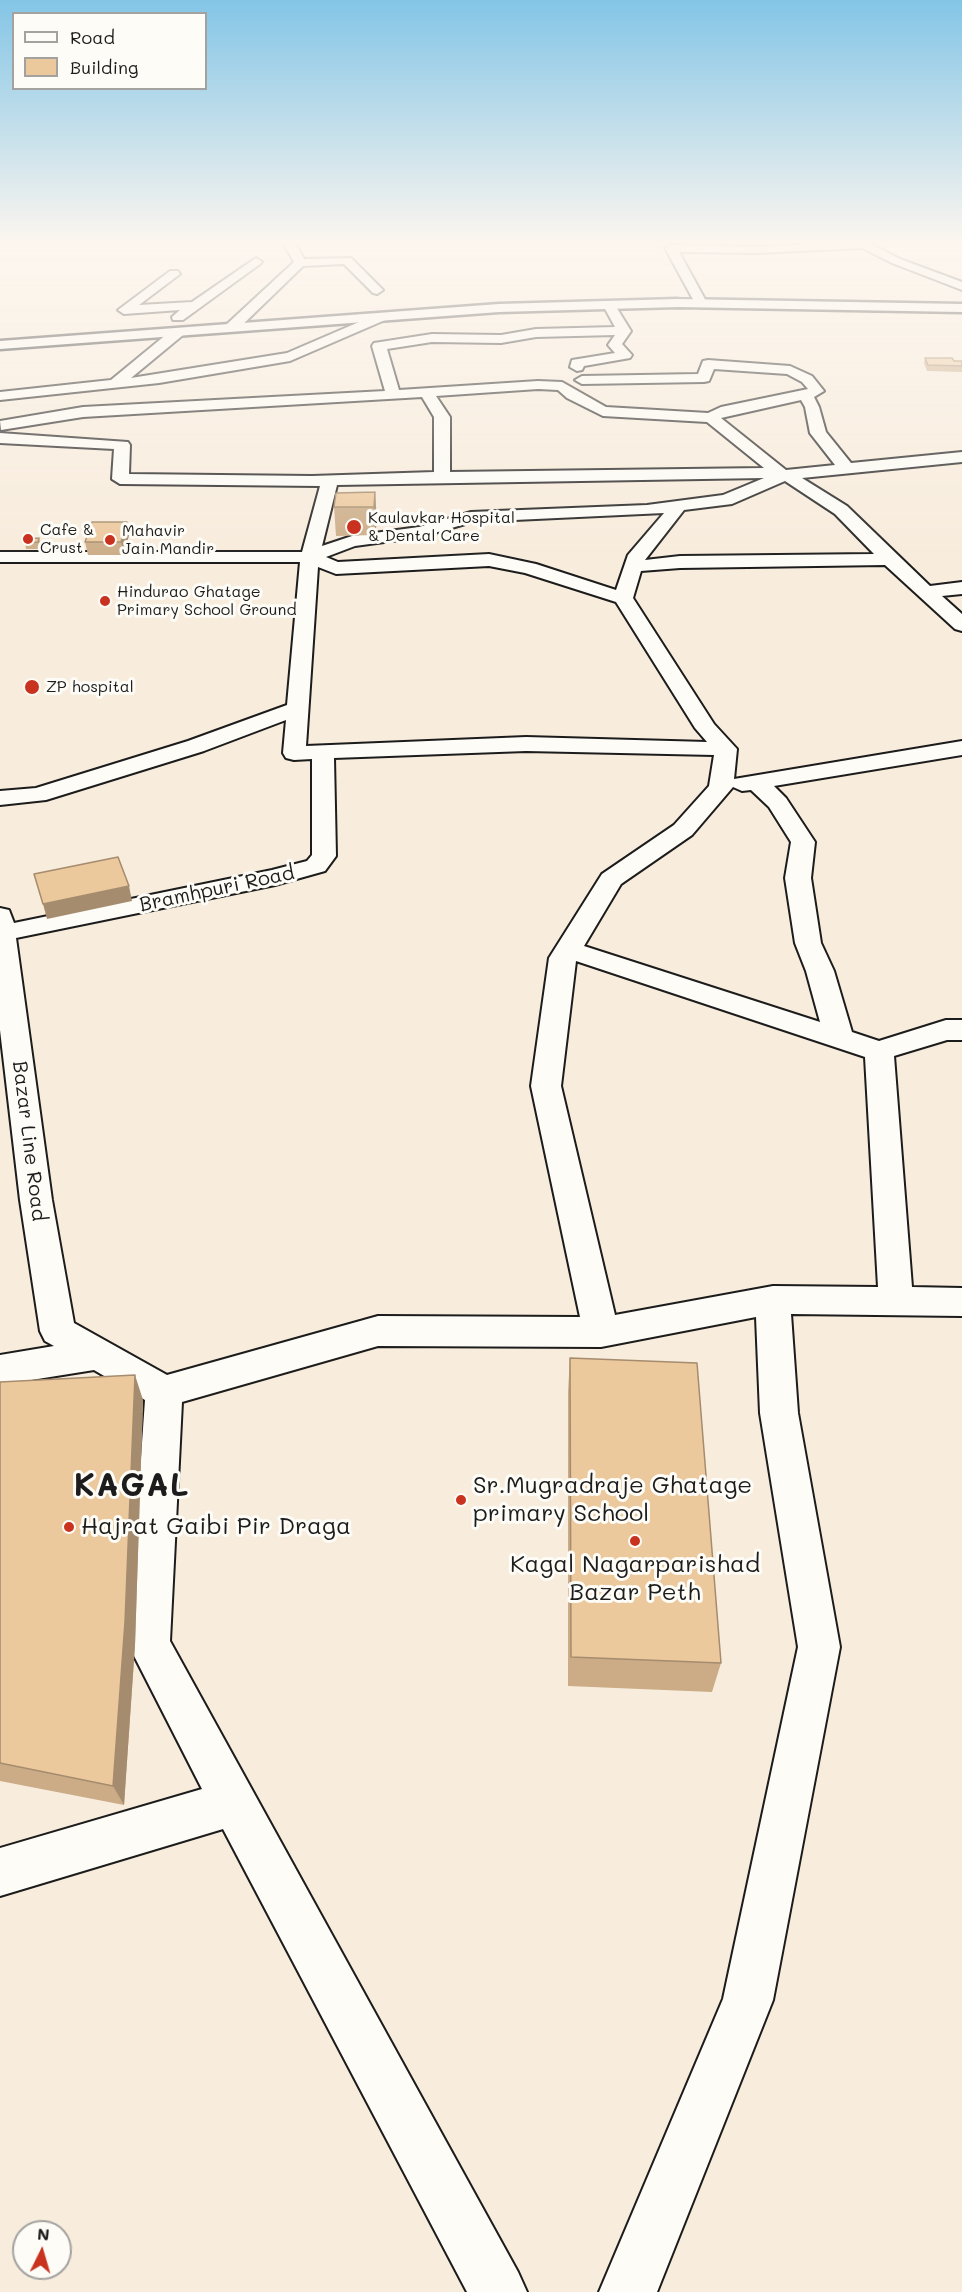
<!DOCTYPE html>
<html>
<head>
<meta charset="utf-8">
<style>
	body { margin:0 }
	#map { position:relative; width:962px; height:2292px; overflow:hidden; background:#f8ecdc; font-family:Mali,sans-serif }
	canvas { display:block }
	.legend { position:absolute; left:12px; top:12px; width:195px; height:78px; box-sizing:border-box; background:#fdfcf7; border:2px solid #a3a29f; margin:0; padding:8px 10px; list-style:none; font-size:18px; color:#1c1c1c }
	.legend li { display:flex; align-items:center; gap:12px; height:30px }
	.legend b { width:30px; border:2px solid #a3a29f }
	.north { position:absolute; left:12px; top:2220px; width:60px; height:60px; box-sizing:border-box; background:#fdfcf7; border:2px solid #a3a29f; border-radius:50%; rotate:5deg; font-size:16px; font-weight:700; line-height:24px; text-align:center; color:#1c1c1c }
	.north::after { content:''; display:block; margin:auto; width:21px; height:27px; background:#c8321e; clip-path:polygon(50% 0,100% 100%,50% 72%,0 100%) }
</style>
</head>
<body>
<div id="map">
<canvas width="962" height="2292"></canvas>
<ul class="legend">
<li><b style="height:8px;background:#fdfcf7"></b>Road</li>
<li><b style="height:16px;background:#ecc89d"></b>Building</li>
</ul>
<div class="north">N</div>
</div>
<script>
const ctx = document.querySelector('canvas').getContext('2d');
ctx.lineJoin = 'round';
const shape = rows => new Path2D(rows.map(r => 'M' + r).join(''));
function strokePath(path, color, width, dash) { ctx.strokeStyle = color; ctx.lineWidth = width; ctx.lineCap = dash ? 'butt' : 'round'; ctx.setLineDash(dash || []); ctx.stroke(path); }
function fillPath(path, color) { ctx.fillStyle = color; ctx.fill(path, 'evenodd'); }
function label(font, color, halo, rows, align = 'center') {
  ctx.font = font + ' Mali,sans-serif'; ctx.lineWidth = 6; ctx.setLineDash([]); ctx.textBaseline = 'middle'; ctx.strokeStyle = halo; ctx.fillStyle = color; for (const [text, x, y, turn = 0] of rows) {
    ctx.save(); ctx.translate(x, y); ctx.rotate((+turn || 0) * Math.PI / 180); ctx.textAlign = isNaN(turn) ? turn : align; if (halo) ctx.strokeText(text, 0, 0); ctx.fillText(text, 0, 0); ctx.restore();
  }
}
const minor = shape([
	[283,243,295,243,304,259,351,258,383,290,377,294,373,293,344,264,303,266,236,331,226,331,224,328,226,325,294,262,283,243],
	[835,243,869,243,900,259,962,282,962,290,892,263,862,248,758,253,679,252,707,303,701,307,695,303,665,248,671,245,758,247,835,243],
	[256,258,262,262,260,264,183,320,173,320,172,317,180,310,124,314,118,310,170,271,178,271,180,274,139,305,192,302,256,258],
	[609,301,613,302,631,331,622,344,632,355,630,358,584,366,582,370,577,371,570,367,572,360,615,353,608,345,615,335,536,337,501,343,432,342,387,349,399,390,538,381,562,382,606,407,708,413,721,407,808,389,802,382,787,374,714,369,709,381,704,382,582,384,575,380,582,376,698,374,703,361,708,360,790,366,812,376,824,391,814,397,819,407,826,432,851,463,962,452,962,462,802,478,847,506,930,586,962,582,962,594,942,596,962,614,962,631,955,629,885,565,680,568,641,571,633,598,714,724,737,749,734,779,962,741,962,755,774,786,786,798,815,842,811,878,821,943,834,971,852,1032,879,1041,946,1020,962,1020,962,1040,947,1040,894,1056,912,1287,962,1288,962,1316,791,1314,798,1413,840,1647,773,2000,657,2292,599,2292,723,1999,798,1647,760,1413,756,1317,601,1347,378,1346,182,1402,170,1641,518,2272,527,2292,467,2292,223,1829,0,1896,0,1848,202,1789,128,1644,145,1400,94,1370,0,1385,0,1355,54,1346,45,1341,40,1331,20,1200,0,1030,0,908,9,910,14,923,272,870,307,861,312,855,312,759,294,760,286,758,283,753,286,720,204,751,46,800,0,805,0,791,36,788,188,741,287,705,300,562,0,562,0,552,302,552,320,486,120,484,112,479,114,449,0,443,0,433,128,442,130,445,129,474,312,476,434,472,434,417,422,397,83,417,1,430,0,421,83,407,385,391,372,346,374,343,432,334,501,335,536,329,615,327,603,305,609,301],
	[538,389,558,390,567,398,603,416,707,422,764,468,450,472,450,417,436,396,538,389],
	[801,400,805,407,810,433,835,465,786,470,721,418,801,400],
	[764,478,723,495,647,505,471,512,419,527,352,536,322,546,337,485,764,478],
	[785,481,835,514,874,554,680,556,645,560,684,510,732,504,785,481],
	[664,513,628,555,616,590,536,564,489,554,338,562,326,557,355,546,421,537,472,522,664,513],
	[489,566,525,573,616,602,695,728,707,742,526,737,306,746,318,567,336,574,489,566],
	[526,751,714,755,709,786,674,825,602,874,549,958,531,1086,580,1317,378,1316,167,1375,74,1323,52,1200,16,938,275,885,325,871,336,856,334,758,526,751],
	[733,787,742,791,751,790,769,807,791,842,785,878,795,943,806,971,820,1022,584,946,621,884,692,835,733,787],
	[576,961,865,1057,878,1287,773,1286,615,1315,561,1086,576,961],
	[380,313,385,314,386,317,385,320,290,361,159,383,0,400,0,392,111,380,173,329,178,328,185,332,183,335,131,378,287,353,380,313]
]);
const secondary = shape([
	[678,299,962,304,962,312,678,307,499,312,0,349,0,341,499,304,678,299]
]);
strokePath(minor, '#1c1c1c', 4);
strokePath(secondary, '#1c1c1c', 5);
fillPath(minor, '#fdfcf7');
fillPath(secondary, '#fdfcf7');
fillPath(shape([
	[925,358,962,361,962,372,927,371,924,363],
	[375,492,377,521,375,535,336,536,334,507],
	[127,522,129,535,124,555,88,555,85,542],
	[39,538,41,545,40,549,26,549,25,543],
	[570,1358,721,1663,712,1692,568,1686,568,1392],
	[0,1382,143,1400,135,1645,124,1805,0,1781]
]), '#cbac87');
fillPath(shape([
	[375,492,377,521,375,535,374,507],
	[127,522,129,535,124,555,121,542],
	[129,886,132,901,47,919,43,904],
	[135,1375,143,1400,135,1645,124,1805,113,1786]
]), '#a58c6e');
const building = shape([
	[925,358,952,358,954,361,962,361,962,366,928,365,925,358],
	[375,492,374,507,334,507,336,493,375,492],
	[92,522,127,522,121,542,85,542,92,522],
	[39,538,38,542,25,543,26,539,39,538],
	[118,857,129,886,43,904,34,874,118,857],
	[570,1358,697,1363,721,1663,571,1657,570,1358],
	[135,1375,125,1622,113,1786,0,1763,0,1382,135,1375]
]);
fillPath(building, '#ecc89d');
strokePath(building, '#a58c6e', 1.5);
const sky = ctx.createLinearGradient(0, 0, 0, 564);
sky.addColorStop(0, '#83c5e6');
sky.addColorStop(0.43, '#fcf6ef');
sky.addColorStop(1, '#fcf6ef00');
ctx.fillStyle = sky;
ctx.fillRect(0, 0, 962, 564);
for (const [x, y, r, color] of [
	[354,527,8,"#c8321e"],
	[28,539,6,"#c8321e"],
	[110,540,6,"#c8321e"],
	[105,601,6,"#c8321e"],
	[32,687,8,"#c8321e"],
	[461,1500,6,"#c8321e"],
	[69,1527,6,"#c8321e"],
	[635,1541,6,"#c8321e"]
]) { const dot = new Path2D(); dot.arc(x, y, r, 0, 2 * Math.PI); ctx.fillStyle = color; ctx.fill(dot); strokePath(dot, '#fdfcf7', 2); }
label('16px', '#1c1c1c', '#fdfcf7', [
	["Kaulavkar Hospital",368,518],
	["& Dental Care",368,536],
	["Cafe &",40,530],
	["Crust",40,548],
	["Mahavir",122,531],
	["Jain Mandir",122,549],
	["Hindurao Ghatage",117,592],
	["Primary School Ground",117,610],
	["ZP hospital",46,687]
], 'left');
label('20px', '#1c1c1c', '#fdfcf7', [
	["Bramhpuri Road",217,889,-12],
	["Bazar Line Road",29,1141,83]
]);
label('24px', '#1c1c1c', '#fdfcf7', [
	["Sr.Mugradraje Ghatage",473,1486],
	["primary School",473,1514],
	["Hajrat Gaibi Pir Draga",81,1527],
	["Kagal Nagarparishad",635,1565,"center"],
	["Bazar Peth",635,1593,"center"]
], 'left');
ctx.letterSpacing = '1.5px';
label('bold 32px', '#1c1c1c', '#fdfcf7', [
	["KAGAL",132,1486]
]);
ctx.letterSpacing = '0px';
</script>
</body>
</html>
